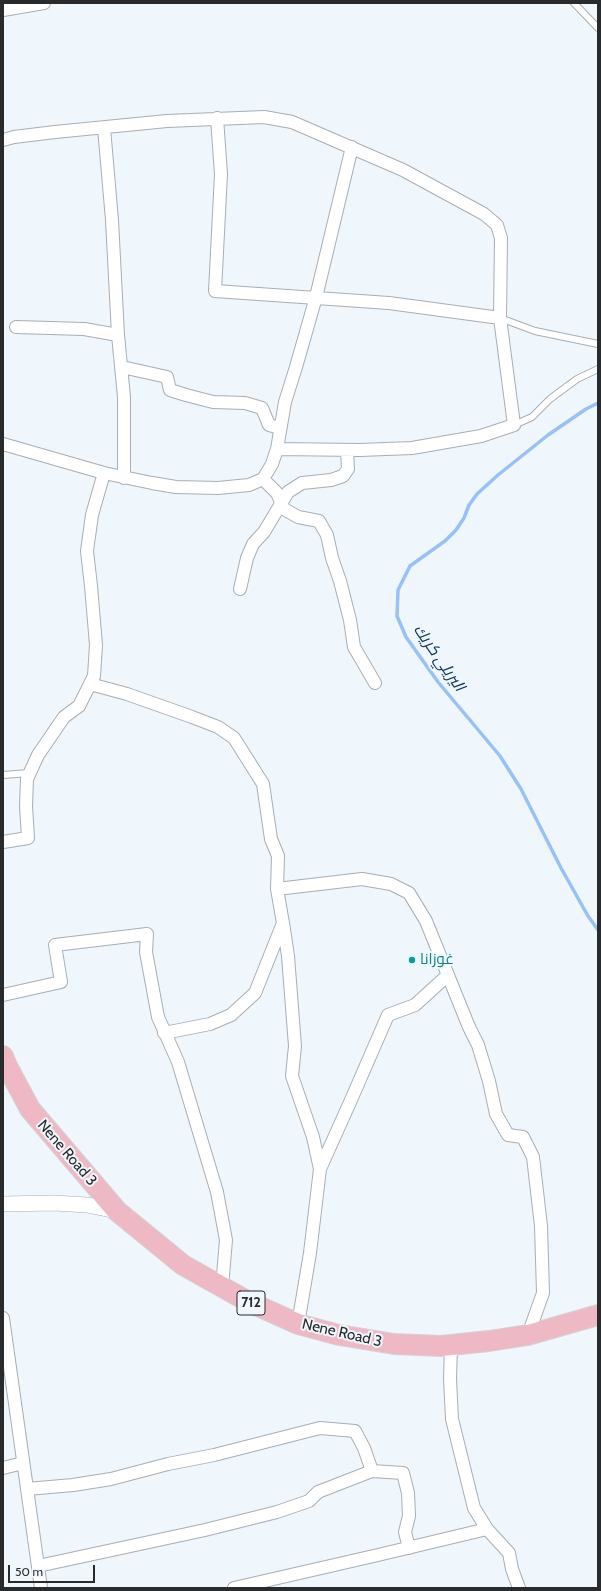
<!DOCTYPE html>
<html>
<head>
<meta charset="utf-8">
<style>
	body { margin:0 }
	#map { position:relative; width:601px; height:1591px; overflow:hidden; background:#eff6fc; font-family:Cabin,sans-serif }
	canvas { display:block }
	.frame { position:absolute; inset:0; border:4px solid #282a2c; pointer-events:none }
	.scale { position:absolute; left:8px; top:1565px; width:87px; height:18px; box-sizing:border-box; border:2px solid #282a2c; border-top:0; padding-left:5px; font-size:12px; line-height:14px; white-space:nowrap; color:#282a2c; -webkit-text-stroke:3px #eff6fc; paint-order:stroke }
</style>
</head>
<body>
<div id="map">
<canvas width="601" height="1591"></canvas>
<div class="frame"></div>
<div class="scale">50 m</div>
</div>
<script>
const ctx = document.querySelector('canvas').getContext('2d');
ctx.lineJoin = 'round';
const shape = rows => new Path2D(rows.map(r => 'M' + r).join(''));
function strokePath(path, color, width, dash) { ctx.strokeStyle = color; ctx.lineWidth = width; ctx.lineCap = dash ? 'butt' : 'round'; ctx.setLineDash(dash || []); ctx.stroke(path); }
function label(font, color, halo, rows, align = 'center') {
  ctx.font = font + ' Cabin,Cairo,sans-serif'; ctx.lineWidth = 4; ctx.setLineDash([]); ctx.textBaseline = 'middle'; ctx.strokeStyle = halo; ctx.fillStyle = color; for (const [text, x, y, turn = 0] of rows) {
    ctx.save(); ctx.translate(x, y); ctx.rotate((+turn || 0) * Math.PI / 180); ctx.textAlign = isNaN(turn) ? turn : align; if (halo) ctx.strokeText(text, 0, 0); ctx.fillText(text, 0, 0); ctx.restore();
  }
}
strokePath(shape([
	[598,403,586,409,548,435,498,475,477,494,469,505,464,518,456,530,445,541,410,566,398,590,397,616,406,637,438,682,500,756,521,789,561,868,588,916,598,930]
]), '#98c2f7', 3.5);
const service = shape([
	[574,3,598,28],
	[500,318,535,331,598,344],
	[514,425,532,417,550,399,577,379,598,369],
	[3,775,29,773]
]);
const minor = shape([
	[3,10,44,3],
	[217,118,221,174,215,291,389,303,500,318],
	[104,128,112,220,118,335,124,397,124,478],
	[3,140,14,137,55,132,167,121,264,117,292,122,403,170,484,214,497,225,501,238,500,318,514,425,481,436,412,448,360,450,277,449],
	[16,327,84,329,118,335],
	[122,367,167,377,170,390,186,395,213,402,245,403,262,408,269,425,280,428],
	[3,444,104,473,152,483,176,487,218,488,249,485,263,479,272,464,277,449,285,402,296,367,316,297,352,147],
	[263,479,277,493,284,509,298,517,319,521,327,535,332,558,340,581,350,620,354,647,375,683],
	[240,589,247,558,253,544,264,532,288,492,302,483,331,480,343,476,348,469,347,450],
	[90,684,127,694,192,717,218,727,234,738,263,784,271,839,278,856,277,889,362,879,391,884,409,893,426,921,469,1027,478,1045,489,1081,496,1114,508,1135,523,1137,533,1157,541,1226,543,1293,528,1335],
	[3,842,28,838,26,806,27,779,38,755,64,717,79,706,94,676,96,645,91,586,87,551,92,515,104,473],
	[283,923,288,956,295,1046,292,1076,313,1137,320,1169,310,1253,298,1324],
	[3,995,61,982,55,945,147,934,146,952,158,1017,178,1062,217,1192,226,1240,222,1287],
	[164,1033,210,1024,231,1015,255,993,283,923,277,889],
	[320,1169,351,1100,388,1015,415,1005,448,975],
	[3,1318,41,1588],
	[451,1345,450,1379,452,1419,474,1508,487,1529,509,1553,512,1569,519,1588],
	[3,1468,23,1463],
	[27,1489,73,1485,111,1479,168,1464,214,1455,320,1428,355,1431,364,1448,372,1471],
	[38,1566,205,1530,277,1512,309,1501,318,1492,372,1471,403,1473,408,1493,409,1516,405,1532,409,1548],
	[234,1588,378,1555,487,1529]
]);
const tertiary = shape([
	[3,1204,54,1203,87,1205,117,1211]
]);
const primary = shape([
	[3,1056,7,1066,30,1109,117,1211,183,1265,249,1302,298,1324,339,1335,394,1344,441,1346,489,1341,528,1335,598,1315]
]);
strokePath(service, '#a8aeb3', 8);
strokePath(minor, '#a8aeb3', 14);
strokePath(tertiary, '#a8aeb3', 16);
strokePath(primary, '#d4d4d5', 22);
strokePath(service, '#fff', 6);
strokePath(minor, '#fff', 12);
strokePath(tertiary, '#fff', 15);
strokePath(primary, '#eeb9c5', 20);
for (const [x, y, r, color] of [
	[412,960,4,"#0f9aa8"]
]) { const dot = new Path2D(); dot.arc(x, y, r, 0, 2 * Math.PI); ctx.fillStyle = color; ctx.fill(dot); strokePath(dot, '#eff6fc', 1.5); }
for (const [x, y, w] of [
	[251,1303,28]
]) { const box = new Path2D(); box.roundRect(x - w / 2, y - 12, w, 24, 3); ctx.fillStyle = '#eff6fc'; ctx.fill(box); strokePath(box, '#282a2c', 1); }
label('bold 14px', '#282a2c', null, [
	["712",251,1303]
]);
label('15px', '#0d838f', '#eff6fc', [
	["غوزانا",420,960]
], 'left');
label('15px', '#282a2c', '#eff6fc', [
	["Nene Road 3",67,1153,49],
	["Nene Road 3",342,1333,13]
]);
label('italic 16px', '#0a3464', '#eff6fc', [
	["اليريلي كريك",439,658,55]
]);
</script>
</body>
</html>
